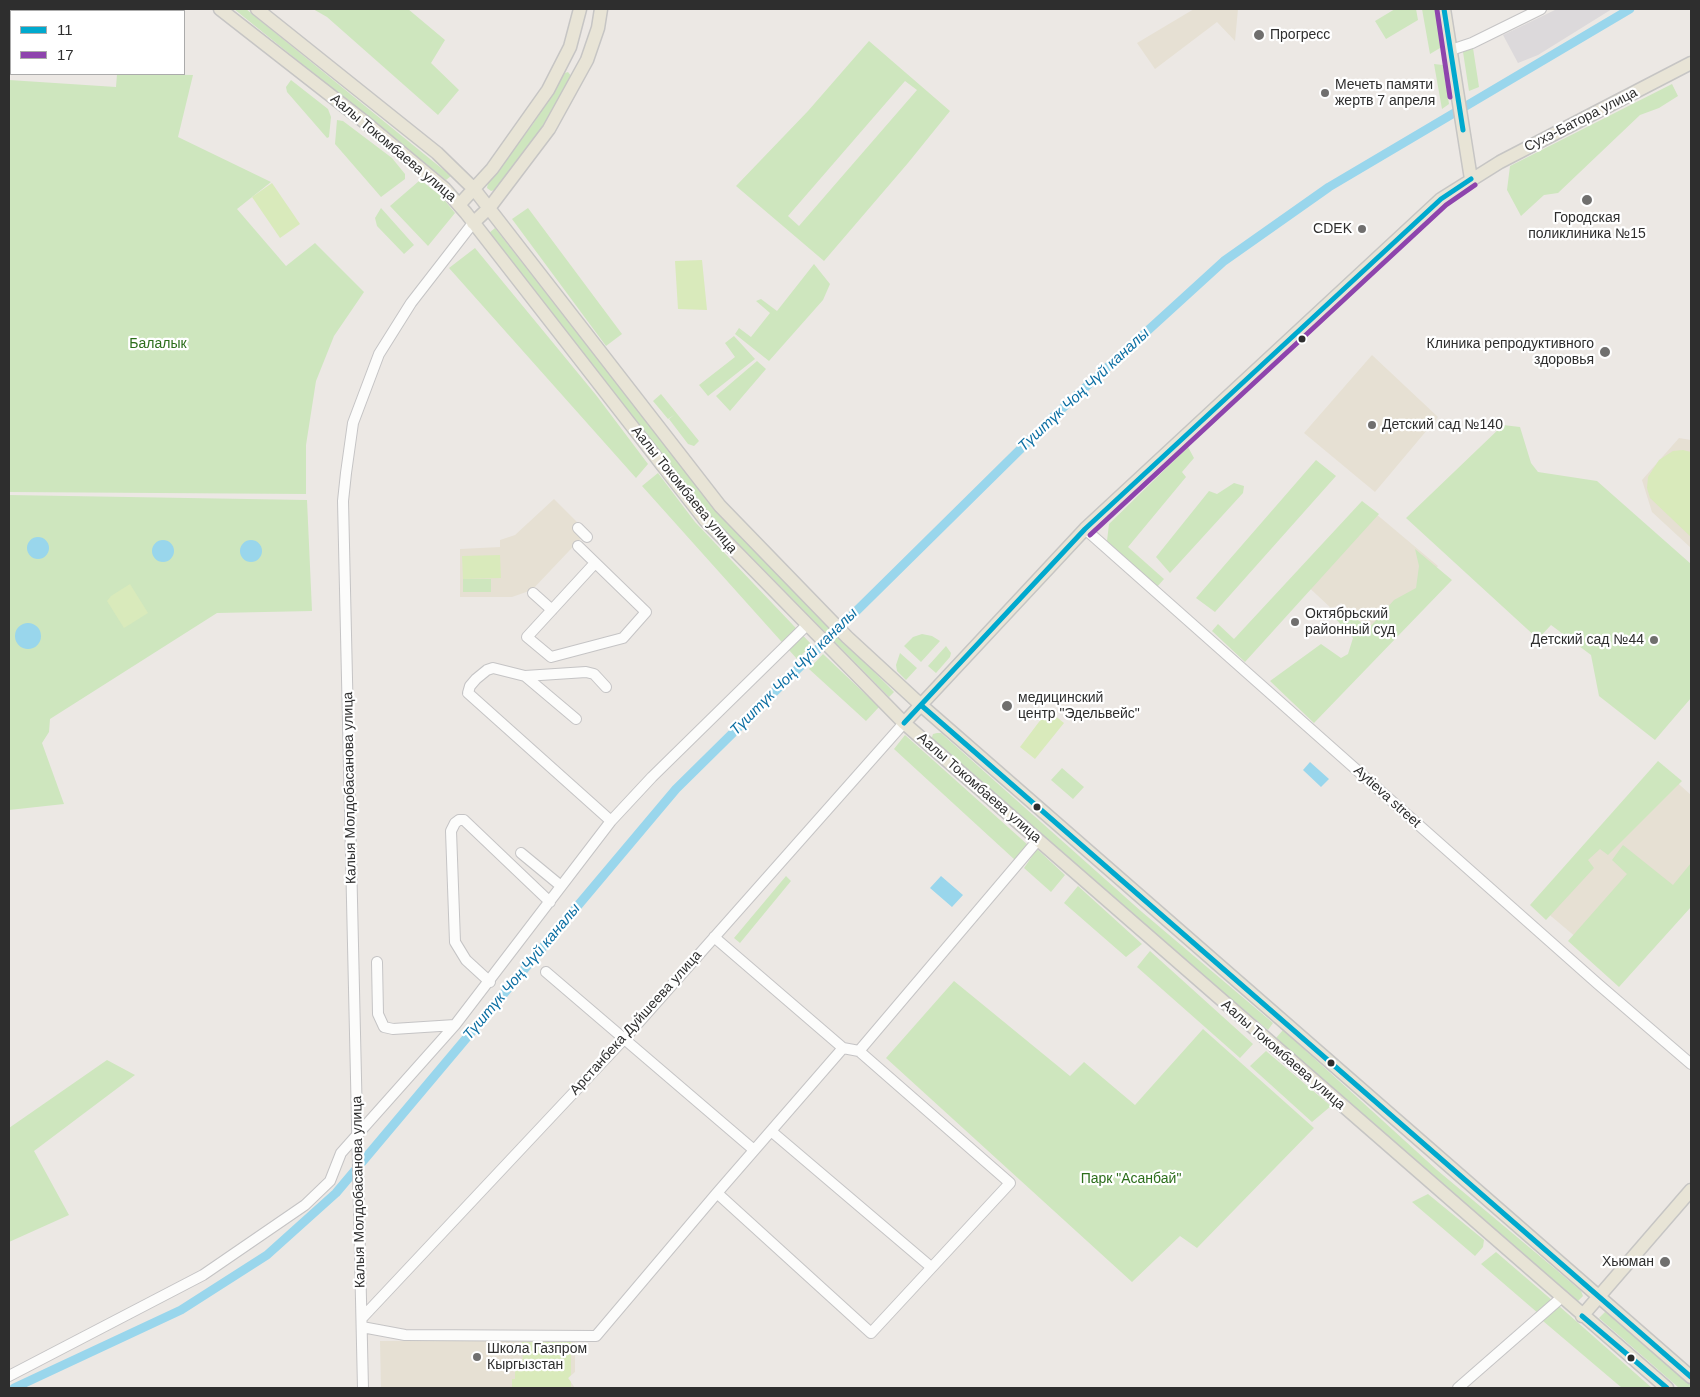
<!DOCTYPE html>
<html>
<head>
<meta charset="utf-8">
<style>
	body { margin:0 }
	#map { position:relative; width:1700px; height:1397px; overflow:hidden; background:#ece8e4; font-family:Arial,sans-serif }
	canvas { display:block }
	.frame { position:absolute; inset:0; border:10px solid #2e2e2e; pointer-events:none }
	.legend { position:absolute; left:10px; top:10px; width:175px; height:65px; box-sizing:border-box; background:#fff; border:1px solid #ababab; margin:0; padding:6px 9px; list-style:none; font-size:15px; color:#2e2e2e }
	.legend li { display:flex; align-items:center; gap:10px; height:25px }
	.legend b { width:25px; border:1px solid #ababab }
</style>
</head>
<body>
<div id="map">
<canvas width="1700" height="1397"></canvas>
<div class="frame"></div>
<ul class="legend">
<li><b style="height:6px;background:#00a9ce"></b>11</li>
<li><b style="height:6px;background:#8e44ad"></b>17</li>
</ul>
</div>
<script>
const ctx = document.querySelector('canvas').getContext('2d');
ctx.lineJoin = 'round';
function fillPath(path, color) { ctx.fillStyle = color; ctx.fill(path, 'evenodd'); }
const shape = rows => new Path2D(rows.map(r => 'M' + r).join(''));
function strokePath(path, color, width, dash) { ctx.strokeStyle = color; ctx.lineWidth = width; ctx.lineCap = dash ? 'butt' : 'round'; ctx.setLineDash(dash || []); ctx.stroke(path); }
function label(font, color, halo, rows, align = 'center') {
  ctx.font = font + ' Arial,sans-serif'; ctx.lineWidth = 4.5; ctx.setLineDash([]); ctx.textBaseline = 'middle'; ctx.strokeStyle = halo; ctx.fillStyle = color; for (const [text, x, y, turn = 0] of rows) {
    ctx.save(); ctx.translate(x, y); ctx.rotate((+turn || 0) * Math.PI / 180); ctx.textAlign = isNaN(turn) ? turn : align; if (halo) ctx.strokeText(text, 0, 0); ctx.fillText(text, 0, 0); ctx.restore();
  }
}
fillPath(shape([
	[1557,9,1612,9,1538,55,1518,63,1503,35]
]), '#dcd9db');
fillPath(shape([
	[1194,9,1238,9,1235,41,1217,22,1155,69,1137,43],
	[1372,355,1438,417,1375,492,1304,433],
	[1679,438,1691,440,1691,548,1652,512,1642,480],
	[554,499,587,532,532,590,512,597,460,597,460,549,500,547,500,540,515,535],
	[1369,508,1438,566,1376,633,1341,603,1332,609,1302,581],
	[1662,769,1691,795,1691,867,1609,965,1539,906],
	[575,1340,575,1372,568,1378,575,1388,381,1388,380,1341]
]), '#e6e0d3');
fillPath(shape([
	[234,9,246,9,451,176,446,180],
	[313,9,408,9,445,40,431,63,459,90,438,115,327,17],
	[1395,9,1416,9,1418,20,1386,39,1375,21],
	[1422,9,1435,9,1441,41,1440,48,1430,54],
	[869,41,950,111,908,163,824,261,736,186,808,111],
	[905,81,917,90,799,226,788,216],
	[1473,48,1479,87,1469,91,1463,52],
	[1434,64,1443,65,1449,104,1442,109],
	[568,72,572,77,541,129,495,190,491,191,487,188,488,183,533,124,565,73],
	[117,74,193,75,178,137,271,182,237,209,286,266,315,243,364,292,334,336,316,381,306,445,306,494,9,492,9,80,116,87],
	[291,80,328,109,331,117,329,137,327,138,287,92,286,87],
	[1672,84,1678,96,1659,108,1640,115,1558,193,1544,195,1521,216,1507,190,1510,166],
	[337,120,343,121,392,158,405,174,405,179,381,197,335,144],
	[419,181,422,181,442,197,455,213,428,246,390,206],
	[381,208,414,245,404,254,377,226,375,218],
	[528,208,622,334,606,346,512,219],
	[495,228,716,511,894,692,889,697,708,513,489,233],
	[475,248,596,395,648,464,636,478,449,268],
	[814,264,830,284,823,300,769,361,735,334,739,328,751,337,770,313,756,301,761,299,777,311],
	[734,336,755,359,708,396,699,385,735,357,725,343],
	[757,361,766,369,730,411,716,396],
	[661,394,699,441,694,446,688,444,669,419,674,415,668,419,653,401],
	[1503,425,1520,427,1531,463,1538,472,1597,481,1691,564,1691,698,1655,740,1599,696,1591,655,1551,625,1538,639,1406,518],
	[1188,447,1194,458,1182,472,1186,477,1128,547,1164,579,1157,587,1107,541,1109,524],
	[1316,460,1336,476,1215,612,1196,598],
	[658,473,695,522,812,645,797,659,642,486],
	[1234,483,1244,486,1243,493,1170,573,1156,557,1209,491,1217,494],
	[9,495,307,500,312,611,217,613,50,719,49,732,42,743,64,804,9,810],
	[1362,501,1379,514,1245,662,1212,631,1218,624,1234,639],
	[1415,549,1452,580,1314,723,1270,681,1321,644,1341,658,1348,654,1353,638,1335,618,1347,614,1370,627,1394,600,1416,588,1419,566],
	[463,579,491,579,491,592,463,592],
	[922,634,932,636,940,641,921,662,904,646,913,637],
	[946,646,951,653,950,657,936,673,928,666],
	[900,653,917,668,906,680,897,671,896,665],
	[823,654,879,707,866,721,809,669],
	[937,733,941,733,951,742,1142,912,1273,1023,1268,1030,1096,886,931,740,933,734],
	[905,735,1028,845,1015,860,894,749],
	[1658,761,1682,781,1608,855,1600,849,1588,860,1594,868,1546,920,1530,905],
	[1062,768,1084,787,1073,799,1051,780],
	[1623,845,1673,885,1691,863,1691,907,1619,987,1568,941,1627,874,1612,860],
	[1037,849,1065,875,1051,892,1024,868],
	[786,876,791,881,740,943,734,938],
	[1078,886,1142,944,1126,957,1064,903],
	[1150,951,1253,1044,1240,1058,1137,967],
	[954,981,1070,1076,1084,1062,1135,1105,1203,1029,1314,1128,1197,1248,1180,1236,1132,1282,886,1058],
	[1283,1030,1437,1170,1554,1268,1581,1291,1583,1296,1578,1301,1574,1300,1322,1080,1276,1038],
	[1266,1051,1331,1106,1312,1122,1250,1066],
	[107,1060,135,1075,34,1151,69,1215,9,1242,9,1128],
	[1428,1194,1484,1240,1483,1247,1475,1256,1412,1202],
	[1496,1252,1553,1301,1539,1314,1481,1264],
	[1559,1306,1652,1388,1622,1388,1543,1321],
	[1607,1310,1691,1384,1691,1388,1679,1388,1599,1318]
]), '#cee6be');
fillPath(shape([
	[272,183,300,224,280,238,252,197],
	[702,260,707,310,678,309,675,261],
	[1683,450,1691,452,1691,537,1650,498,1647,488,1648,477,1659,460,1673,451],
	[500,555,501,578,463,579,462,556],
	[130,584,148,613,124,628,107,601,111,596],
	[1048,710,1064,723,1035,759,1020,747],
	[522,1342,571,1342,571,1375,568,1378,571,1382,571,1388,512,1388,512,1379,515,1379,515,1362,523,1361]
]), '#d9eabb');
fillPath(shape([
	'27 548a11 11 0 1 1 22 0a11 11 0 1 1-22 0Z',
	'152 551a11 11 0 1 1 22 0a11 11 0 1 1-22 0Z',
	'240 551a11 11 0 1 1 22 0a11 11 0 1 1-22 0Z',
	'15 636a13 13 0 1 1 26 0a13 13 0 1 1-26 0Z',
	[1310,762,1329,779,1321,787,1303,770],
	[941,876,963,895,952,907,930,888]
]), '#99d6ec');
strokePath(shape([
	[9,10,18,11]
]), '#99d6ec', 2.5);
strokePath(shape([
	[14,1388,181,1310,267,1255,336,1193,676,789,1054,416,1224,261,1329,187,1630,9]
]), '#99d6ec', 9);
const minor = shape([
	[1451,50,1472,43,1541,9],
	[578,528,587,537],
	[1085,529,1598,984,1691,1064],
	[578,546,646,612,623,638,551,657,527,637,595,563],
	[533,593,552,610],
	[525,676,576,719],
	[606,687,594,674,586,672,525,676,493,668,487,670,476,679,470,686,468,693,611,821],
	[521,853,561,886],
	[714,937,843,1048,859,1051,1010,1183,871,1333,717,1193],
	[377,962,378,1014,384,1027,393,1029,455,1025],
	[546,972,754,1150],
	[490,982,466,960,455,942,451,831,455,823,459,820,464,820,550,902],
	[859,1051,1038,840],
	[771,1131,931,1267],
	[362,1318,625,1038,904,723],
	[362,1327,405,1335,596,1336,717,1193,843,1048],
	[9,1376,203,1275,305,1205,330,1181,341,1153,455,1025,611,821,652,777,807,625],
	[363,1388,343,501,346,473,353,423,379,354,411,303,473,223],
	[1458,1388,1561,1298]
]);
const major = shape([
	[220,9,366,123,444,188,466,213,705,520,904,723,1667,1388],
	[257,9,437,153,474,189,720,506,847,637,922,706,1691,1377],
	[1444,9,1471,179],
	[459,205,492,169,548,90,570,47,580,9],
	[473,223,490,207,549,129,587,60,598,28,601,9],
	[904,723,1085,529,1441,199,1500,162,1691,63],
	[1582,1316,1691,1190]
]);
strokePath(minor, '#c5c4c5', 12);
strokePath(major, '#c6c5c4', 15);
strokePath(minor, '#fcfcfb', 10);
strokePath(major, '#e8e4d6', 12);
strokePath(shape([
	[1444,9,1463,130],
	[922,706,1691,1377],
	[904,723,1085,529,1441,199,1471,179],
	[1582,1316,1667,1388]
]), '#00a9ce', 5);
strokePath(shape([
	[1437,10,1450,97],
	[1090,535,1446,205,1475,185]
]), '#8e44ad', 5);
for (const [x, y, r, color] of [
	[1259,35,6,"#706f6e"],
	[1325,93,5,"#706f6e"],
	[1587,200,6,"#706f6e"],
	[1362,229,5,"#706f6e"],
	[1302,339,4.5,"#2e2e2e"],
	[1605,352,6,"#706f6e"],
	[1372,425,5,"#706f6e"],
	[1295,622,5,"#706f6e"],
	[1654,640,5,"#706f6e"],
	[1007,706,6,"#706f6e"],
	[1037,807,4.5,"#2e2e2e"],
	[1331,1063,4.5,"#2e2e2e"],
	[1665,1262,6,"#706f6e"],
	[477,1357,5,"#706f6e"],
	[1631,1358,4.5,"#2e2e2e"]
]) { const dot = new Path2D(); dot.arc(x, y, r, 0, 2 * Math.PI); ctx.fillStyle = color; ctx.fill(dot); strokePath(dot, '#fff', 2); }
label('14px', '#2e2e2e', '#fff', [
	["Прогресс",1270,35],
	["Мечеть памяти",1335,85],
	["жертв 7 апреля",1335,101],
	["Городская",1587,218,"center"],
	["поликлиника №15",1587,234,"center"],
	["CDEK",1352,229,"right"],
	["Клиника репродуктивного",1594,344,"right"],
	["здоровья",1594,360,"right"],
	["Детский сад №140",1382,425],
	["Октябрьский",1305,614],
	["районный суд",1305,630],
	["Детский сад №44",1644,640,"right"],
	["медицинский",1018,698],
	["центр \"Эдельвейс\"",1018,714],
	["Хьюман",1654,1262,"right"],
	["Школа Газпром",487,1349],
	["Кыргызстан",487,1365]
], 'left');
label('14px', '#2e2e2e', '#fff', [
	["Сухэ-Батора улица",1581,120,-27],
	["Аалы Токомбаева улица",393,148,40],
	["Аалы Токомбаева улица",684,490,51],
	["Калыя Молдобасанова улица",350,788,-91],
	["Аалы Токомбаева улица",979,788,41],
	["Aytieva street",1387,797,42],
	["Арстанбека Дуйшеева улица",636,1023,-48],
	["Аалы Токомбаева улица",1283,1055,41],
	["Калыя Молдобасанова улица",359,1192,-91]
]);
label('14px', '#2c6e1b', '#fff', [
	["Балалык",158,344],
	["Парк \"Асанбай\"",1131,1179]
]);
label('italic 15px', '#0d6fa3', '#fff', [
	["Түштүк Чоң Чүй каналы",1084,390,-43],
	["Түштүк Чоң Чүй каналы",794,672,-45],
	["Түштүк Чоң Чүй каналы",522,972,-50]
]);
</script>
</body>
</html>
